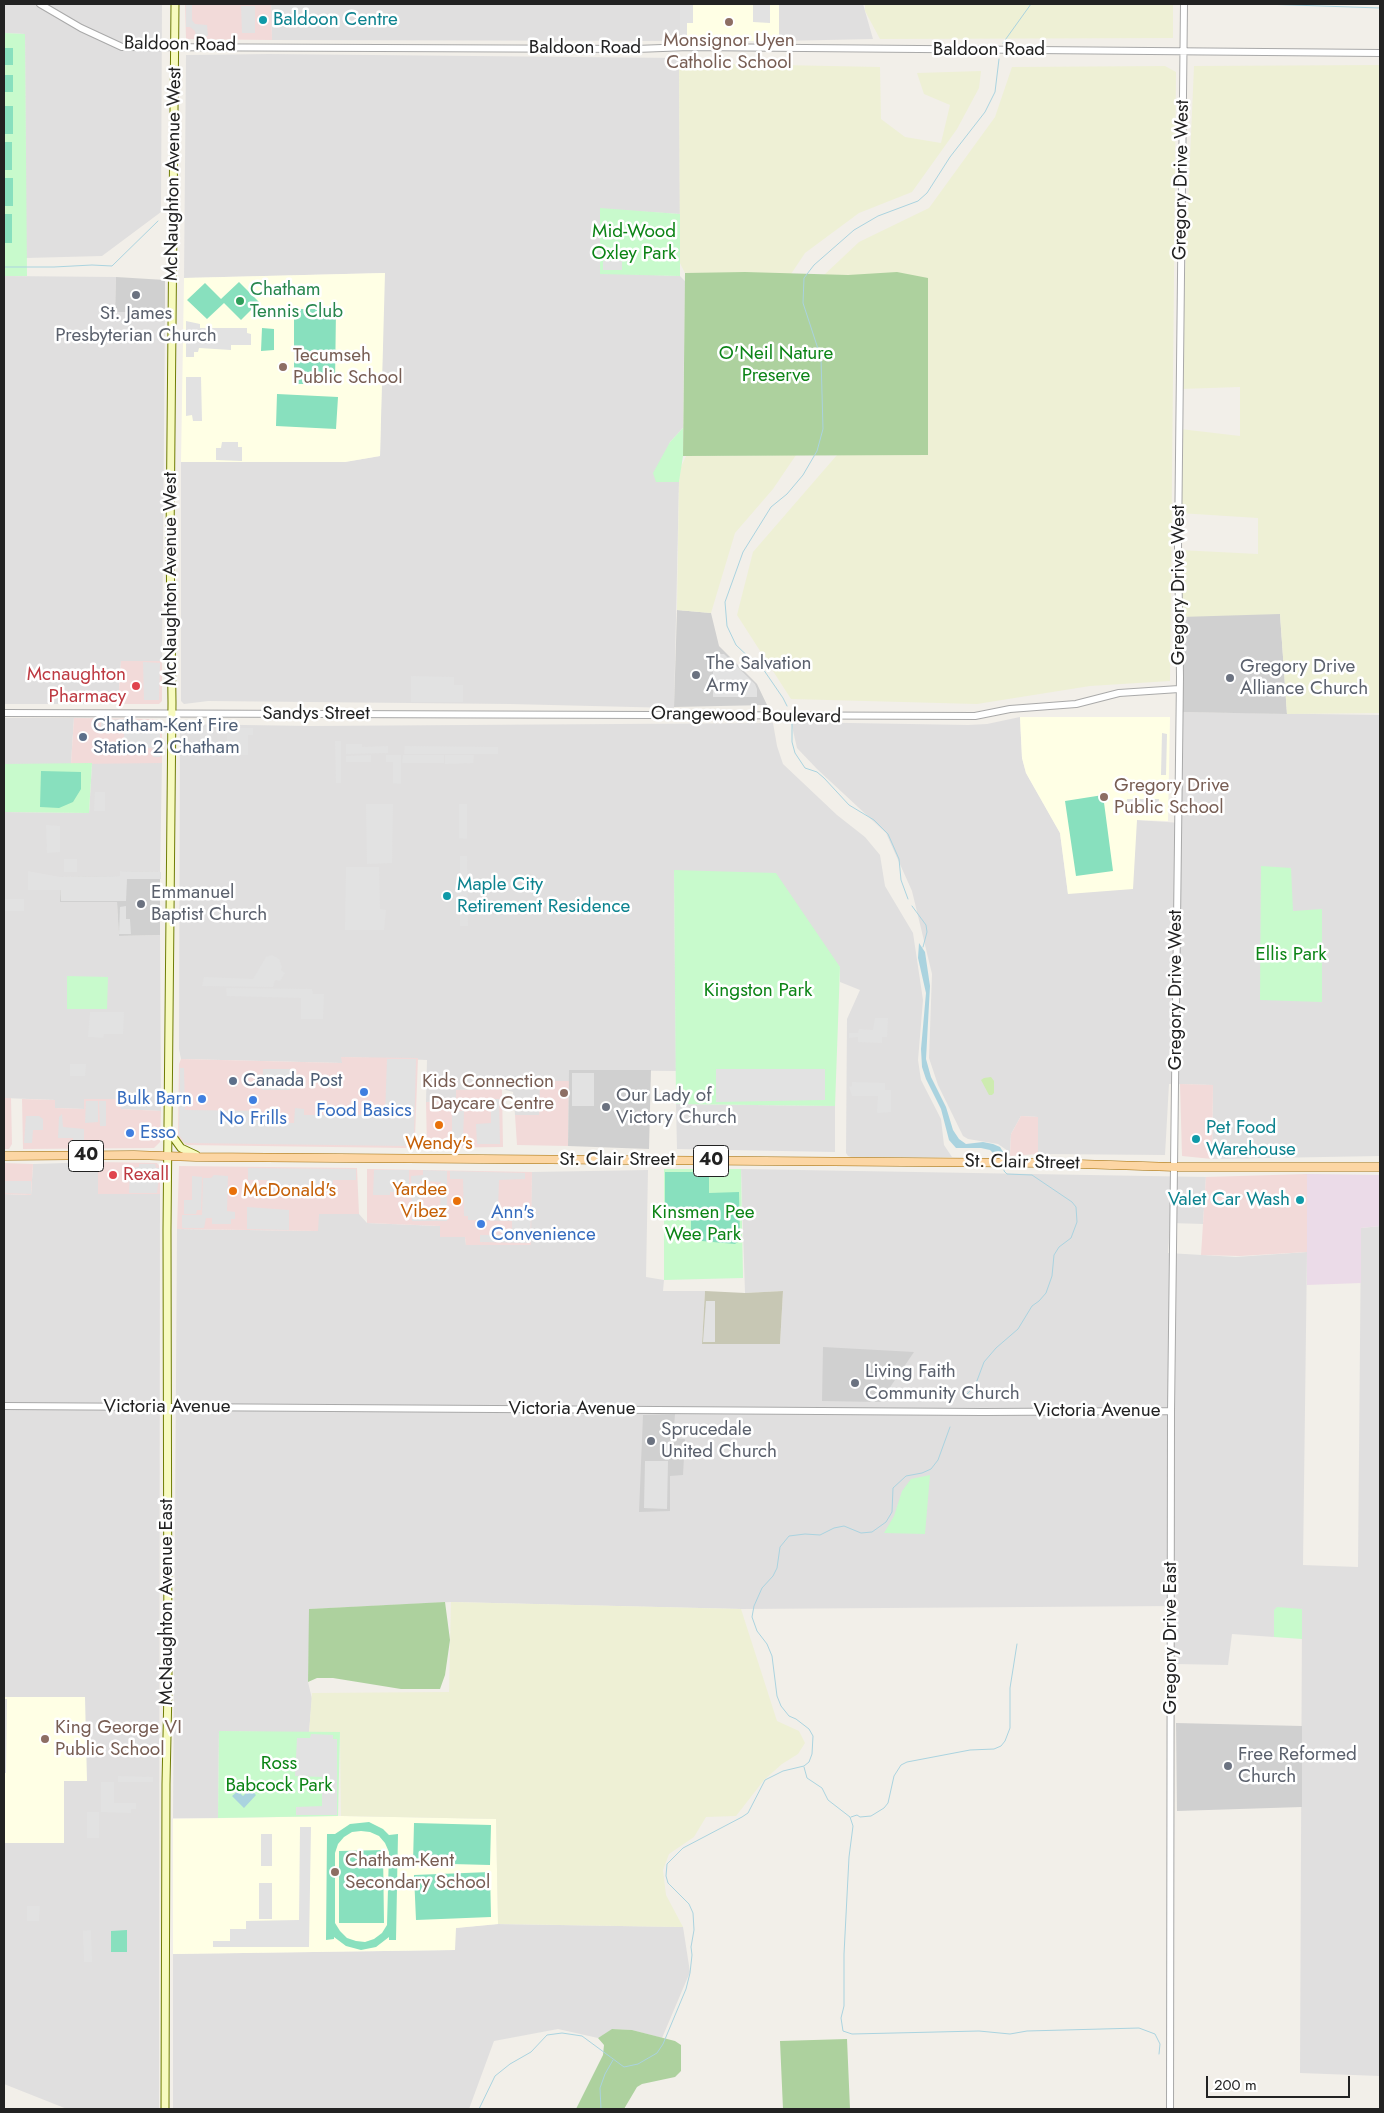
<!DOCTYPE html>
<html>
<head>
<meta charset="utf-8">
<style>
	body { margin:0 }
	#map { position:relative; width:1384px; height:2113px; overflow:hidden; background:#f2efe9; font-family:Jost,sans-serif }
	canvas { display:block }
	.frame { position:absolute; inset:0; border:5px solid #222; pointer-events:none }
	.scale { position:absolute; left:1206px; top:2076px; width:144px; height:22px; box-sizing:border-box; border:2px solid #222; border-top:0; padding-left:6px; font-size:15px; line-height:18px; white-space:nowrap; color:#222; -webkit-text-stroke:4px #fff; paint-order:stroke }
</style>
</head>
<body>
<div id="map">
<canvas width="1384" height="2113"></canvas>
<div class="frame"></div>
<div class="scale">200 m</div>
</div>
<script>
const ctx = document.querySelector('canvas').getContext('2d');
ctx.lineJoin = 'round';
function fillPath(path, color) { ctx.fillStyle = color; ctx.fill(path, 'evenodd'); }
const shape = rows => new Path2D(rows.map(r => 'M' + r).join(''));
function strokePath(path, color, width, dash) { ctx.strokeStyle = color; ctx.lineWidth = width; ctx.lineCap = dash ? 'butt' : 'round'; ctx.setLineDash(dash || []); ctx.stroke(path); }
function label(font, color, halo, rows, align = 'center') {
  ctx.font = font + ' Jost,sans-serif'; ctx.lineWidth = 5; ctx.setLineDash([]); ctx.textBaseline = 'middle'; ctx.strokeStyle = halo; ctx.fillStyle = color; for (const [text, x, y, turn = 0] of rows) {
    ctx.save(); ctx.translate(x, y); ctx.rotate((+turn || 0) * Math.PI / 180); ctx.textAlign = isNaN(turn) ? turn : align; if (halo) ctx.strokeText(text, 0, 0); ctx.fillText(text, 0, 0); ctx.restore();
  }
}
fillPath(shape([
	[4,4,162,4,161,212,102,256,26,258,25,34,4,33],
	[271,4,680,4,680,41,272,40],
	[779,4,863,4,873,39,779,41],
	[269,54,679,58,680,214,600,209,601,273,680,276,685,281,683,428,670,442,656,482,679,482,674,708,510,704,208,701,184,704,181,701,181,462,345,462,380,456,384,273,184,278,186,55],
	[4,276,116,277,115,312,165,312,162,661,121,661,118,704,4,704],
	[1182,712,1380,715,1380,1156,1212,1159,1213,1085,1169,1084,1165,1155,1038,1154,1038,1117,1021,1116,1011,1134,1010,1156,1008,1151,998,1144,968,1139,963,1136,938,1085,929,1058,932,974,912,891,886,833,817,769,797,748,791,722,968,725,987,724,1020,717,1022,758,1026,773,1060,833,1068,894,1137,820,1181,823],
	[4,718,74,718,71,764,4,764],
	[773,723,777,746,783,764,837,815,865,837,880,855,885,886,913,933,923,1000,918,1060,921,1080,941,1119,944,1145,952,1157,851,1157,848,1156,846,1153,847,1019,860,990,840,982,840,967,674,870,676,1071,569,1070,569,1081,541,1081,539,1115,515,1115,513,1092,502,1089,456,1090,456,1101,426,1102,427,1060,342,1057,342,1063,181,1059,179,1049,180,724,310,726],
	[92,763,162,763,160,872,120,871,120,876,61,877,60,902,117,902,119,936,160,935,161,1111,120,1109,120,1100,84,1100,84,1109,55,1108,55,1100,4,1098,4,812,89,813],
	[676,1104,835,1106,835,1152,677,1149],
	[98,1162,98,1194,160,1194,159,2109,67,2109,4,2084,4,1194,31,1195,33,1164],
	[741,1169,1206,1177,1203,1224,1170,1223,1168,1253,1236,1257,1307,1252,1303,1565,1358,1567,1361,1228,1380,1226,1380,2076,1300,2073,1302,1609,1274,1610,1274,1637,1232,1634,1228,1665,1175,1664,1173,1606,741,1609,451,1602,310,1609,308,1682,312,1699,309,1733,219,1731,218,1818,173,1818,177,1229,318,1231,318,1214,359,1214,367,1223,440,1226,465,1236,466,1245,530,1245,532,1172,648,1170,646,1277,664,1280,663,1291,705,1291,702,1344,780,1344,783,1291,745,1293],
	[498,1924,683,1927,690,1972,662,2038,632,2030,613,2029,598,2038,558,2029,494,2041,469,2109,173,2109,173,1954,454,1950,455,1928]
]), '#e0dfdf');
fillPath(shape([
	[185,4,271,4,272,40,186,39],
	[121,661,162,661,162,701,159,704,118,704],
	[74,718,155,719,162,727,162,763,71,764],
	[341,1057,418,1058,415,1137,406,1148,186,1145,178,1137,179,1064,181,1059,342,1063],
	[540,1081,569,1081,568,1146,517,1145,515,1115,539,1115],
	[1180,1084,1213,1085,1212,1159,1182,1156],
	[502,1089,503,1147,427,1148,426,1102,456,1101,456,1090],
	[4,1098,11,1098,12,1144,9,1149,4,1149],
	[22,1099,55,1100,55,1108,84,1109,84,1099,120,1099,121,1109,161,1111,160,1142,154,1148,23,1149],
	[1021,1116,1038,1117,1038,1154,1010,1156,1011,1134],
	[98,1162,157,1163,160,1167,160,1194,98,1194],
	[4,1163,33,1164,31,1195,4,1194],
	[179,1166,357,1168,359,1214,319,1214,318,1231,177,1229],
	[367,1169,532,1172,531,1245,466,1245,465,1237,440,1237,440,1226,367,1223],
	[1307,1174,1307,1252,1240,1256,1201,1255,1206,1177]
]), '#f2dad9');
fillPath(shape([
	[1307,1174,1380,1175,1380,1226,1361,1228,1361,1283,1307,1285]
]), '#ebdbe8');
fillPath(shape([
	[680,4,779,4,779,41,680,41],
	[385,273,380,456,345,462,181,462,184,278],
	[1020,717,1170,717,1168,821,1137,820,1133,889,1068,894,1060,833,1026,773,1022,758],
	[4,1697,85,1697,87,1781,64,1781,64,1843,4,1843],
	[341,1816,496,1819,498,1924,456,1928,455,1950,173,1954,173,1819]
]), '#ffffe5');
fillPath(shape([
	[116,277,165,280,165,312,115,312],
	[677,610,711,613,719,646,757,684,767,705,674,707],
	[1184,611,1280,614,1287,714,1182,712],
	[120,871,160,872,160,935,119,936,117,902,60,902,61,877,120,876],
	[569,1070,651,1070,649,1149,568,1146],
	[823,1347,914,1352,880,1402,822,1401],
	[675,1414,673,1438,685,1439,683,1475,670,1476,670,1511,639,1512,643,1415],
	[1176,1723,1302,1726,1302,1807,1177,1811]
]), '#d0d0d0');
fillPath(shape([
	[705,1291,745,1293,783,1291,780,1344,702,1344]
]), '#c7c7b4');
fillPath(shape([
	[865,4,1173,4,1173,38,880,39,865,11],
	[679,63,880,67,881,119,905,137,941,143,950,105,924,94,917,73,981,71,979,88,957,129,912,192,859,213,805,253,791,274,685,273,680,263],
	[1380,65,1380,713,1287,714,1280,614,1180,617,1179,550,1258,554,1258,518,1179,513,1180,429,1240,436,1240,387,1180,389,1194,66],
	[1165,66,1176,72,1170,681,1090,686,977,704,791,699,737,615,753,552,837,455,928,455,848,275,824,275,859,242,929,208,995,117,1012,67],
	[796,455,773,489,735,533,711,613,677,610,679,482,681,467,686,456],
	[451,1602,741,1609,777,1721,799,1731,805,1743,798,1754,782,1764,764,1780,736,1816,706,1817,694,1837,669,1854,663,1870,666,1895,683,1927,498,1924,496,1819,341,1816,340,1732,309,1733,312,1693,449,1692]
]), '#eef0d5');
fillPath(shape([
	[991,1077,994,1081,994,1093,992,1095,989,1095,981,1080,984,1078]
]), '#cdebb0');
fillPath(shape([
	[745,272,848,275,897,272,928,278,928,455,683,456,685,273],
	[445,1602,450,1640,445,1675,440,1689,401,1689,333,1678,317,1678,308,1682,309,1609],
	[612,2029,632,2030,675,2041,681,2045,681,2071,675,2077,642,2084,637,2087,624,2109,576,2109,603,2055,604,2045,598,2038],
	[847,2039,850,2109,783,2109,780,2041]
]), '#add19e');
fillPath(shape([
	[4,33,25,34,27,276,4,276],
	[600,208,680,214,680,276,600,274],
	[683,428,683,456,679,482,656,482,653,473,670,442],
	[92,763,89,813,4,812,4,764],
	[1261,866,1291,868,1293,911,1322,909,1322,1002,1260,1000],
	[674,870,776,873,840,967,835,1106,676,1104],
	[67,976,108,977,107,1009,67,1009],
	[664,1169,741,1169,743,1278,664,1280],
	[930,1475,925,1534,884,1533,894,1516,902,1491,911,1479],
	[1277,1607,1302,1609,1302,1639,1274,1637,1274,1610],
	[219,1731,340,1732,338,1816,218,1818]
]), '#c8facc');
fillPath(shape([
	[4,48,13,48,13,65,4,65],
	[4,75,13,75,13,92,4,92],
	[4,106,13,106,13,134,4,134],
	[4,142,12,142,12,170,4,170],
	[4,178,13,178,13,206,4,206],
	[4,214,12,214,12,243,4,243],
	[239,282,259,302,241,320,224,303,207,319,187,300,205,283,221,299],
	[294,309,336,309,335,384,294,384],
	[262,328,274,329,274,350,261,351],
	[277,394,338,397,336,429,276,426],
	[41,771,81,772,81,789,73,802,59,808,40,807],
	[1103,795,1113,871,1076,876,1065,801],
	[665,1172,709,1172,709,1193,739,1192,740,1240,735,1244,691,1240,691,1217,665,1217],
	[369,1822,383,1829,389,1835,398,1834,396,1940,389,1940,389,1937,376,1947,361,1950,346,1946,334,1937,334,1939,326,1940,327,1834,335,1834,350,1824],
	[361,1831,370,1832,379,1836,385,1843,389,1852,387,1925,382,1933,374,1939,365,1942,356,1941,347,1938,340,1931,335,1923,335,1853,338,1844,344,1837,352,1832],
	[414,1823,491,1825,490,1865,413,1863],
	[383,1850,384,1923,339,1923,339,1851],
	[490,1872,491,1917,416,1920,414,1875],
	[127,1930,127,1952,111,1952,111,1931]
]), '#88e0be');
fillPath(shape([
	[186,4,192,4,192,20,195,24,207,25,208,36,196,36,195,31,190,27,186,27],
	[680,4,693,4,693,23,687,23,687,35,680,35],
	[753,4,770,4,770,23,753,22],
	[241,6,255,6,255,33,242,33],
	[603,261,622,261,622,270,603,270],
	[186,321,200,324,200,328,247,328,247,333,251,334,251,345,231,345,231,350,199,348,198,352,194,352,194,357,186,357],
	[186,377,201,377,202,421,193,421,192,415,186,416],
	[222,442,238,442,238,447,242,447,242,461,216,460,216,448,221,448],
	[713,654,724,654,755,684,757,689,757,697,713,697,713,671,709,670,708,657,713,657],
	[143,662,160,663,159,700,144,700],
	[411,676,454,677,454,685,463,685,463,702,411,702],
	[128,719,128,723,134,723,135,720,153,720,152,730,160,731,160,739,156,739,157,745,160,746,160,757,153,757,152,748,139,748,139,744,124,744,124,733,101,733,101,720],
	[200,727,211,727,212,754,200,753],
	[227,728,253,728,253,735,248,735,248,755,227,755],
	[1162,733,1167,734,1166,775,1161,775],
	[335,741,341,741,341,783,336,783],
	[346,744,362,744,362,747,388,746,388,753,346,754],
	[405,746,498,747,498,754,404,754],
	[371,755,371,762,346,762,346,756],
	[386,755,401,755,401,784,393,783,393,762,386,762],
	[403,755,444,755,444,763,402,763],
	[445,755,474,755,473,763,445,764],
	[95,792,105,792,105,811,94,811],
	[1127,799,1159,799,1158,809,1162,810,1162,814,1126,814],
	[366,804,393,804,392,863,367,864],
	[459,804,467,804,467,839,459,838],
	[46,825,60,826,60,852,47,853],
	[460,856,467,856,468,926,460,926],
	[64,859,77,859,77,872,64,872],
	[346,867,379,867,380,909,386,910,384,930,345,930],
	[28,871,61,877,120,876,120,871,161,872,161,879,127,879,126,901,61,901,61,890,28,890],
	[4,899,24,899,24,911,4,911],
	[126,906,126,919,130,919,131,934,119,934,120,907],
	[272,955,279,959,282,967,281,970,285,973,280,981,275,980,273,987,202,986,204,977,253,979,266,957],
	[226,988,312,989,313,994,324,994,323,1019,301,1019,301,998,227,996],
	[90,1012,124,1012,123,1034,104,1034,103,1038,88,1037],
	[875,1018,888,1018,887,1037,882,1037,882,1043,858,1042,858,1037,849,1038,849,1033,858,1033,859,1029,873,1030],
	[387,1059,416,1059,414,1136,406,1146,185,1143,179,1135,180,1068,184,1068,185,1110,262,1111,262,1122,294,1123,295,1108,304,1109,304,1115,385,1115],
	[70,1064,86,1064,85,1076,70,1076],
	[263,1069,291,1069,290,1090,262,1090],
	[716,1069,825,1069,825,1100,716,1102],
	[572,1073,594,1073,594,1106,572,1106],
	[852,1082,885,1083,885,1090,891,1090,891,1112,877,1113,878,1096,852,1096,849,1087,852,1086],
	[491,1099,499,1099,500,1144,477,1144,476,1124,491,1123],
	[86,1101,98,1101,98,1122,85,1123],
	[99,1101,106,1101,106,1126,100,1126],
	[452,1111,464,1111,463,1139,452,1139],
	[62,1114,63,1127,84,1129,84,1145,73,1144,73,1138,58,1138,59,1117],
	[26,1116,39,1116,43,1119,43,1130,33,1130,32,1143,24,1143],
	[139,1164,155,1164,156,1168,160,1168,157,1193,129,1193,130,1168,139,1167],
	[4,1166,4,1181,31,1181,31,1194,4,1193],
	[248,1168,356,1169,356,1180,333,1180,332,1190,266,1189,267,1180,248,1180],
	[374,1170,409,1170,409,1192,390,1192,390,1195,373,1195],
	[423,1170,447,1171,447,1221,412,1221,411,1176,423,1175],
	[420,1181,441,1182,440,1213,420,1213],
	[450,1171,525,1173,525,1179,499,1180,498,1211,531,1213,530,1243,480,1242,480,1235,512,1235,512,1221,468,1220,468,1216,464,1216,463,1179,450,1179],
	[214,1175,228,1176,227,1211,235,1212,235,1219,231,1219,231,1224,212,1224,212,1218,206,1218,204,1228,182,1228,182,1215,202,1215,203,1178,211,1178],
	[192,1176,202,1177,201,1210,197,1210,196,1214,184,1214,184,1200,192,1200],
	[247,1207,289,1210,289,1230,247,1229],
	[706,1301,715,1301,715,1342,703,1342],
	[645,1461,668,1461,667,1509,644,1508],
	[4,1699,7,1699,6,1773,4,1773],
	[311,1734,333,1735,333,1739,337,1739,337,1815,296,1815,296,1807,322,1806,322,1777,295,1776,297,1738,310,1738],
	[118,1776,153,1777,153,1782,118,1782],
	[101,1782,114,1782,114,1803,136,1803,136,1809,131,1809,131,1813,101,1812],
	[87,1812,99,1812,99,1838,87,1838],
	[300,1827,311,1827,309,1947,213,1947,213,1941,230,1941,230,1929,246,1929,246,1921,299,1920],
	[261,1834,272,1834,272,1866,261,1866],
	[259,1883,272,1883,272,1919,259,1919],
	[27,1906,40,1906,39,1921,27,1921],
	[91,1930,92,1962,84,1962,83,1931]
]), '#e2e2e2');
fillPath(shape([
	[919,943,925,952,930,986,926,1059,931,1077,946,1107,953,1130,959,1139,966,1144,983,1142,993,1144,1000,1147,1005,1155,995,1155,990,1150,981,1148,956,1148,949,1140,941,1109,926,1079,922,1067,921,1049,926,993,918,958],
	[250,1789,256,1795,244,1808,232,1796,238,1791,243,1796]
]), '#aad3df');
strokePath(shape([
	[1262,4,1380,8],
	[1003,43,1031,4],
	[4,267,54,267,92,265,112,266,158,221],
	[787,706,783,698,761,666,754,662,736,645,727,626,725,602,743,552,771,507,787,494,803,475,817,451,823,429,821,358,803,303,804,278,814,265,854,230,878,216,918,201,927,193,950,157,985,112,995,92,999,59],
	[792,723,792,742,795,753,805,768,817,772,824,778,849,805,874,820,888,834,899,859,901,880,908,899],
	[912,906,926,925,927,932,923,947],
	[966,1395,975,1386,984,1362,996,1348,1018,1329,1032,1306,1039,1301,1046,1293,1052,1276,1054,1255,1059,1247,1071,1238,1077,1222,1076,1207,1072,1202,1032,1175,1007,1174,1004,1171,1004,1166],
	[804,1767,807,1778,822,1788,828,1800,850,1817,853,1826,849,1857,844,1954,844,2006,841,2018,843,2031,852,2034,979,2031,1010,2034,1027,2031,1139,2028,1155,2034,1160,2044,1159,2054],
	[851,1817,857,1815,860,1817,871,1816,884,1808,888,1803,894,1776,901,1765,907,1762,970,1750,994,1749,1001,1746,1005,1741,1010,1728,1010,1688,1017,1644],
	[479,2109,495,2076,510,2064,531,2052,547,2035,562,2033,582,2036,624,2067,638,2064,657,2053,663,2044,686,1989,690,1973,692,1955,691,1947,694,1930,693,1913,689,1904,668,1883,666,1876,667,1864,683,1848,742,1817,748,1813,765,1780,783,1771,804,1766,809,1762,812,1754,813,1736,809,1729,796,1719,789,1716,781,1706,777,1696,772,1656,767,1644,757,1631,752,1617,754,1606,762,1588,773,1576,777,1568,780,1547,789,1536,805,1534,820,1535,834,1528,844,1526,861,1533,872,1532,886,1522,892,1512,893,1488,906,1476,922,1473,931,1469,938,1460,950,1427],
	[601,2109,600,2088,605,2074,613,2060]
]), '#aad3df', 1);
const tertiary = shape([
	[40,4,81,28,122,47,636,49,689,47,1380,53],
	[4,713,975,716,1010,709,1076,704,1119,693,1179,689],
	[4,1406,983,1412,1171,1411],
	[1170,2109,1171,1411,1180,677,1178,547,1184,4]
]);
const secondary = shape([
	[168,1130,181,1148,196,1155],
	[165,2109,166,1784,168,1688,167,1229,172,703,170,540,175,4]
]);
const primary = shape([
	[4,1156,134,1155,196,1157,1046,1163,1175,1167,1380,1167]
]);
strokePath(tertiary, '#a9a9a9', 8);
strokePath(secondary, '#707d05', 9);
strokePath(primary, '#a06b00', 9);
strokePath(tertiary, '#fff', 6);
strokePath(secondary, '#f7fabf', 7);
strokePath(primary, '#fcd6a4', 8);
for (const [x, y, r, color] of [
	[263,20,5,"#0f9aa8"],
	[729,22,5,"#8d6e63"],
	[136,295,5,"#6b7280"],
	[240,301,5,"#2e9e5b"],
	[283,367,5,"#8d6e63"],
	[696,675,5,"#6b7280"],
	[1230,678,5,"#6b7280"],
	[136,686,5,"#e0444e"],
	[83,737,5,"#5c6f8a"],
	[1104,797,5,"#8d6e63"],
	[447,896,5,"#0f9aa8"],
	[141,904,5,"#6b7280"],
	[233,1081,5,"#5c6f8a"],
	[364,1092,5,"#3f7fe0"],
	[564,1093,5,"#8d6e63"],
	[202,1099,5,"#3f7fe0"],
	[253,1100,5,"#3f7fe0"],
	[606,1107,5,"#6b7280"],
	[439,1125,5,"#e8710a"],
	[130,1133,5,"#3f7fe0"],
	[1196,1139,5,"#0f9aa8"],
	[113,1175,5,"#e0444e"],
	[233,1191,5,"#e8710a"],
	[1300,1200,5,"#0f9aa8"],
	[457,1201,5,"#e8710a"],
	[481,1224,5,"#3f7fe0"],
	[855,1383,5,"#6b7280"],
	[651,1441,5,"#6b7280"],
	[45,1739,5,"#8d6e63"],
	[1228,1766,5,"#6b7280"],
	[335,1872,5,"#8d6e63"]
]) { const dot = new Path2D(); dot.arc(x, y, r, 0, 2 * Math.PI); ctx.fillStyle = color; ctx.fill(dot); strokePath(dot, '#fff', 2); }
for (const [x, y, w] of [
	[86,1156,35],
	[711,1161,35]
]) { const box = new Path2D(); box.roundRect(x - w / 2, y - 15.5, w, 31, 4); ctx.fillStyle = '#fff'; ctx.fill(box); strokePath(box, '#222', 1); }
label('bold 18px', '#222', null, [
	["40",86,1156],
	["40",711,1161]
]);
label('19px', '#0d838f', '#fff', [
	["Baldoon Centre",273,20],
	["Maple City",457,885],
	["Retirement Residence",457,907],
	["Pet Food",1206,1128],
	["Warehouse",1206,1150],
	["Valet Car Wash",1290,1200,"right"]
], 'left');
label('19px', '#785e54', '#fff', [
	["Monsignor Uyen",729,41,"center"],
	["Catholic School",729,63,"center"],
	["Tecumseh",293,356],
	["Public School",293,378],
	["Gregory Drive",1114,786],
	["Public School",1114,808],
	["Kids Connection",554,1082,"right"],
	["Daycare Centre",554,1104,"right"],
	["King George VI",55,1728],
	["Public School",55,1750],
	["Chatham-Kent",345,1861],
	["Secondary School",345,1883]
], 'left');
label('19px', '#222', '#fff', [
	["Baldoon Road",180,45,1],
	["Baldoon Road",585,48],
	["Baldoon Road",989,50],
	["McNaughton Avenue West",174,174,-89],
	["Gregory Drive West",1182,180,-89],
	["McNaughton Avenue West",171,579,-90],
	["Gregory Drive West",1179,585,-90],
	["Sandys Street",316,714],
	["Orangewood Boulevard",746,716,1],
	["Gregory Drive West",1176,990,-90],
	["St. Clair Street",617,1160],
	["St. Clair Street",1022,1163,1],
	["Victoria Avenue",167,1407],
	["Victoria Avenue",572,1409],
	["Victoria Avenue",1097,1411],
	["McNaughton Avenue East",167,1602,-90],
	["Gregory Drive East",1171,1638,-90]
]);
label('19px', '#0c8416', '#fff', [
	["Mid-Wood",634,232],
	["Oxley Park",634,254],
	["O'Neil Nature",776,354],
	["Preserve",776,376],
	["Ellis Park",1291,955],
	["Kingston Park",758,991],
	["Kinsmen Pee",703,1213],
	["Wee Park",703,1235],
	["Ross",279,1764],
	["Babcock Park",279,1786]
]);
label('19px', '#27864d', '#fff', [
	["Chatham",250,290],
	["Tennis Club",250,312]
], 'left');
label('19px', '#5b616d', '#fff', [
	["St. James",136,314,"center"],
	["Presbyterian Church",136,336,"center"],
	["The Salvation",706,664],
	["Army",706,686],
	["Gregory Drive",1240,667],
	["Alliance Church",1240,689],
	["Emmanuel",151,893],
	["Baptist Church",151,915],
	["Our Lady of",616,1096],
	["Victory Church",616,1118],
	["Living Faith",865,1372],
	["Community Church",865,1394],
	["Sprucedale",661,1430],
	["United Church",661,1452],
	["Free Reformed",1238,1755],
	["Church",1238,1777]
], 'left');
label('19px', '#be3a42', '#fff', [
	["Mcnaughton",126,675],
	["Pharmacy",126,697],
	["Rexall",123,1175,"left"]
], 'right');
label('19px', '#4e5e75', '#fff', [
	["Chatham-Kent Fire",93,726],
	["Station 2 Chatham",93,748],
	["Canada Post",243,1081]
], 'left');
label('19px', '#366cbe', '#fff', [
	["Bulk Barn",192,1099,"right"],
	["Food Basics",364,1111],
	["No Frills",253,1119],
	["Esso",140,1133,"left"],
	["Ann's",491,1213,"left"],
	["Convenience",491,1235,"left"]
]);
label('19px', '#c56008', '#fff', [
	["Wendy's",439,1144],
	["Yardee",447,1190,"right"],
	["Vibez",447,1212,"right"],
	["McDonald's",243,1191,"left"]
]);
</script>
</body>
</html>
